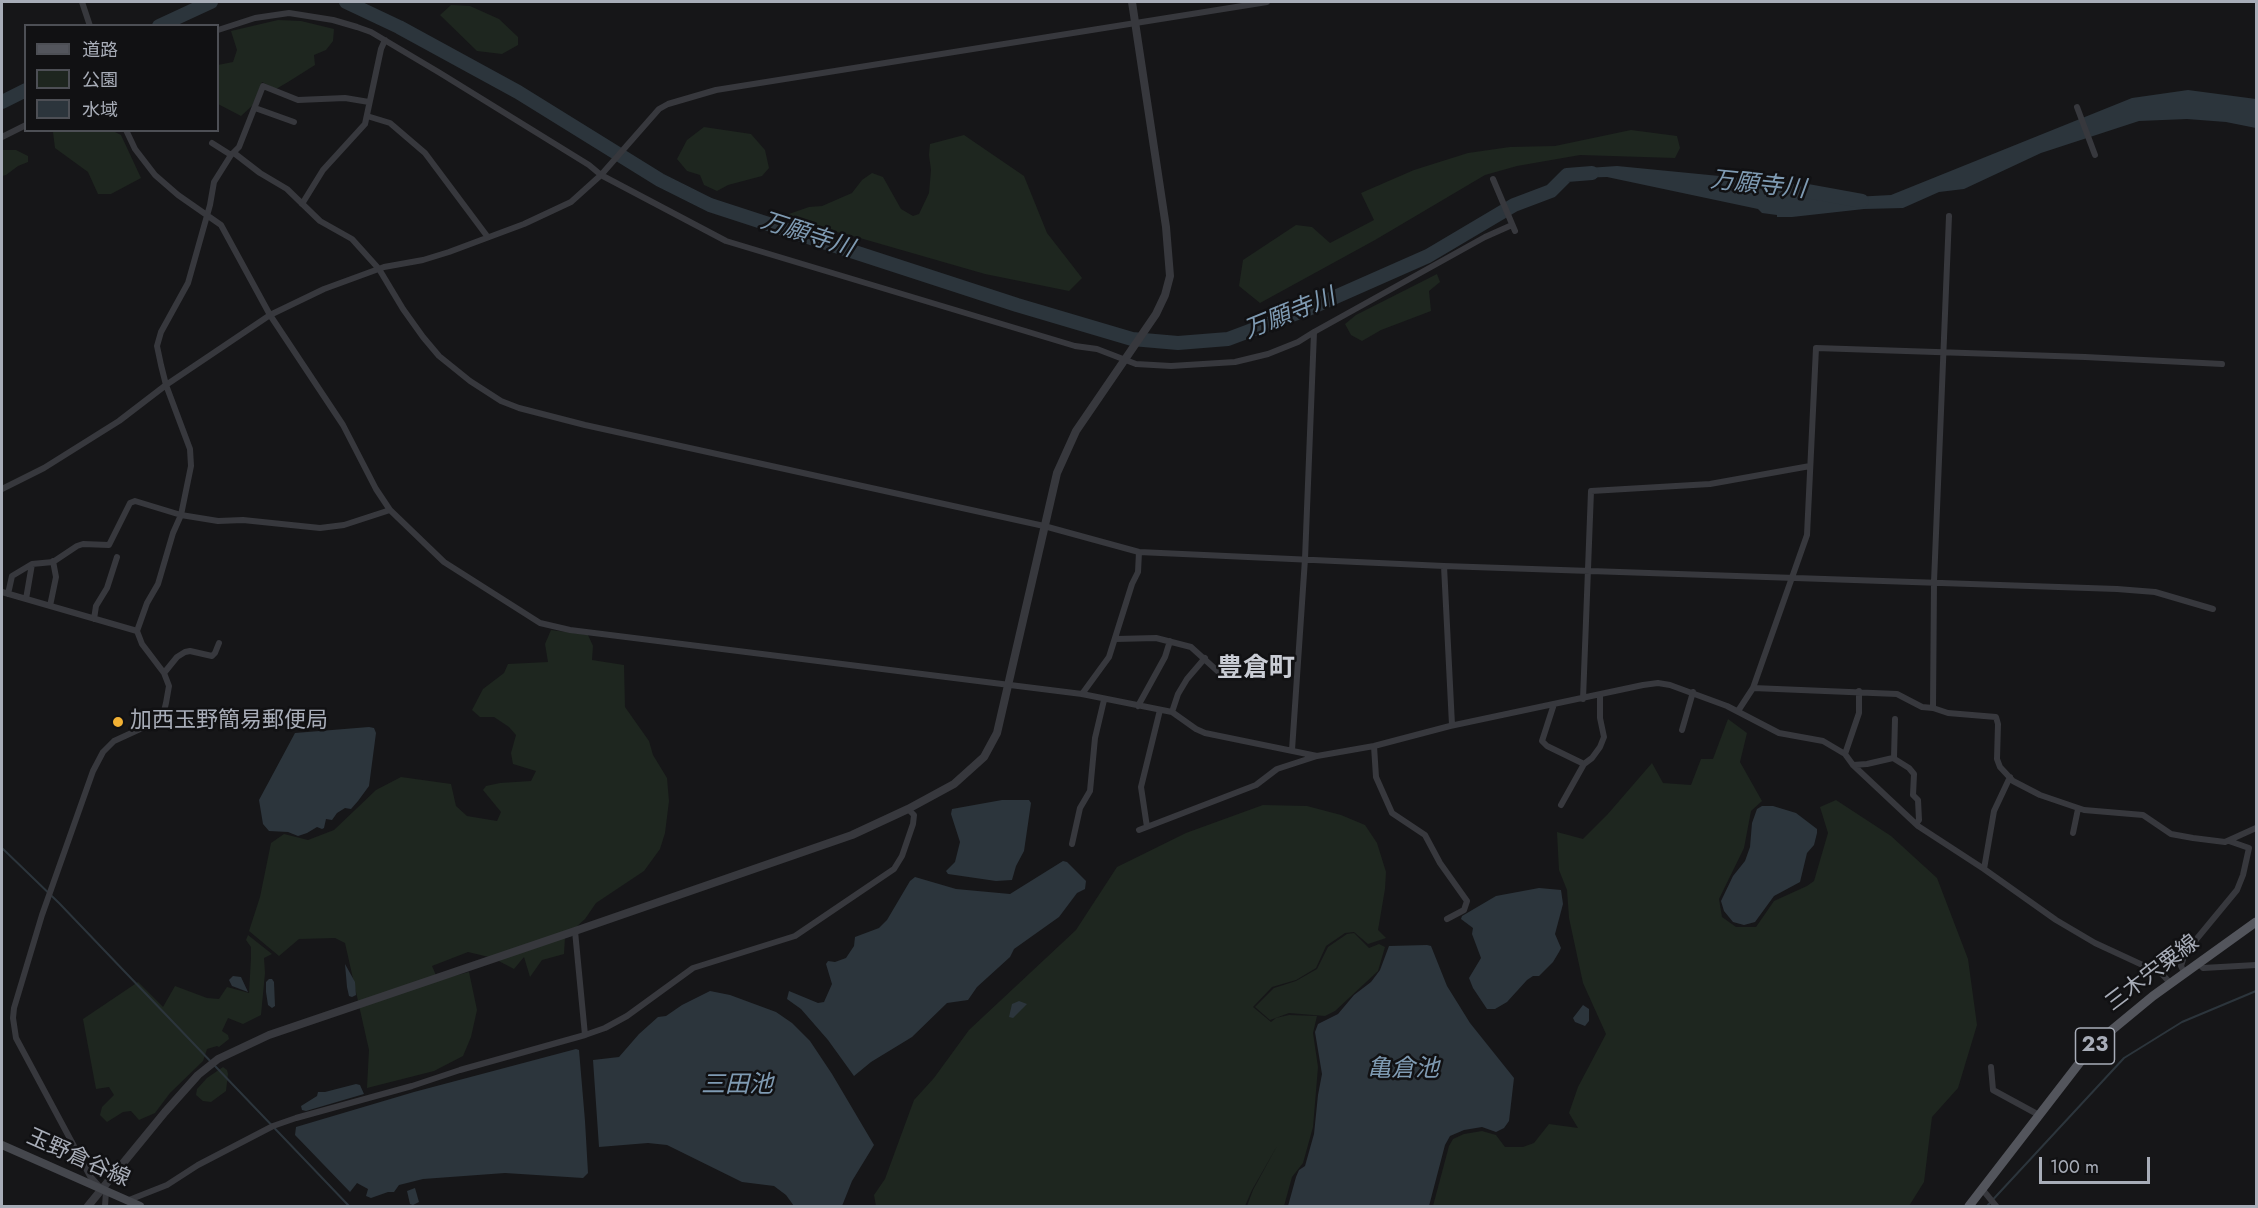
<!DOCTYPE html>
<html>
<head>
<meta charset="utf-8">
<style>
	body { margin:0 }
	#map { position:relative; width:2258px; height:1208px; overflow:hidden; background:#161618; font-family:Jost,"Noto Sans JP",sans-serif }
	canvas { display:block }
	.frame { position:absolute; inset:0; border:3px solid #a8adb8; pointer-events:none }
	.legend { position:absolute; left:24px; top:24px; width:195px; height:108px; box-sizing:border-box; background:#111113; border:2px solid #4d4f55; margin:0; padding:8px 10px; list-style:none; font-size:18px; color:#a8adb8 }
	.legend li { display:flex; align-items:center; gap:12px; height:30px }
	.legend b { width:30px; border:2px solid #4d4f55 }
	.scale { position:absolute; left:2039px; top:1157px; width:111px; height:27px; box-sizing:border-box; border:3px solid #a8adb8; border-top:0; padding-left:8px; font-size:18px; line-height:21px; white-space:nowrap; color:#a8adb8; -webkit-text-stroke:4px #111113; paint-order:stroke }
</style>
</head>
<body>
<div id="map">
<canvas width="2258" height="1208"></canvas>
<div class="frame"></div>
<ul class="legend">
<li><b style="height:8px;background:#53555c"></b>道路</li>
<li><b style="height:16px;background:#1e261f"></b>公園</li>
<li><b style="height:16px;background:#2c353c"></b>水域</li>
</ul>
<div class="scale">100 m</div>
</div>
<script>
const ctx = document.querySelector('canvas').getContext('2d');
ctx.lineJoin = 'round';
function fillPath(path, color) { ctx.fillStyle = color; ctx.fill(path, 'evenodd'); }
const shape = rows => new Path2D(rows.map(r => 'M' + r).join(''));
function strokePath(path, color, width, dash) { ctx.strokeStyle = color; ctx.lineWidth = width; ctx.lineCap = dash ? 'butt' : 'round'; ctx.setLineDash(dash || []); ctx.stroke(path); }
function label(font, color, halo, rows, align = 'center') {
  ctx.font = font + ' Jost,"Noto Sans JP",sans-serif'; ctx.lineWidth = 5; ctx.setLineDash([]); ctx.textBaseline = 'middle'; ctx.strokeStyle = halo; ctx.fillStyle = color; for (const [text, x, y, turn = 0] of rows) {
    ctx.save(); ctx.translate(x, y); ctx.rotate((+turn || 0) * Math.PI / 180); ctx.textAlign = isNaN(turn) ? turn : align; if (halo) ctx.strokeText(text, 0, 0); ctx.fillText(text, 0, 0); ctx.restore();
  }
}
fillPath(shape([
	[451,5,470,6,499,19,518,37,518,45,502,54,477,51,440,15],
	[278,20,301,21,334,29,333,41,326,50,314,55,315,65,288,82,276,89,262,82,253,105,241,116,218,104,218,65,233,62,237,50,231,31],
	[704,127,751,134,765,150,769,168,762,176,728,185,717,191,704,185,700,175,687,171,677,159,687,140],
	[1631,130,1677,136,1680,148,1675,158,1580,155,1517,166,1485,175,1375,240,1260,303,1239,286,1243,260,1296,225,1312,227,1330,243,1374,220,1361,193,1414,170,1468,153,1510,147,1555,146],
	[54,131,113,131,121,135,141,178,111,194,98,194,88,172,55,148,53,132],
	[964,135,1024,176,1047,233,1082,278,1069,291,985,274,846,234,797,224,794,219,786,220,786,215,809,207,822,206,852,193,862,180,872,173,883,177,901,209,913,216,919,214,929,193,931,170,929,155,930,144],
	[2,150,16,150,28,156,28,162,18,166,6,175,2,176],
	[1437,274,1440,282,1429,291,1431,311,1381,330,1362,341,1351,335,1345,324,1356,315],
	[551,630,588,635,593,646,592,660,624,665,625,707,649,741,653,755,667,778,669,801,665,833,660,849,644,871,596,903,585,919,565,937,564,954,542,960,530,977,524,957,514,969,493,958,468,952,432,966,438,980,469,972,477,1010,471,1037,463,1056,434,1071,367,1088,369,1050,345,943,335,938,299,939,279,956,249,931,260,897,271,843,284,834,308,840,334,830,376,790,401,777,451,784,456,806,467,816,497,821,501,812,483,790,486,786,500,783,531,781,536,771,513,764,511,753,516,735,509,727,494,717,480,717,472,710,483,689,504,673,508,664,548,662,545,644],
	[1728,719,1747,733,1740,762,1762,801,1751,811,1744,848,1719,899,1722,917,1736,927,1756,927,1774,901,1807,886,1814,881,1828,833,1820,807,1836,800,1891,836,1937,878,1968,959,1977,1025,1958,1088,1932,1117,1924,1182,1909,1206,1433,1206,1449,1146,1453,1139,1464,1134,1482,1131,1496,1135,1505,1147,1523,1147,1534,1143,1549,1124,1578,1128,1569,1113,1578,1087,1606,1034,1583,983,1569,918,1567,890,1559,870,1557,832,1583,839,1607,815,1652,763,1663,783,1691,785,1701,759,1713,759],
	[1263,805,1307,806,1341,815,1365,825,1377,843,1386,872,1385,889,1378,930,1386,938,1368,944,1354,932,1345,933,1326,946,1316,968,1296,980,1272,987,1253,1007,1271,1022,1276,1018,1289,1015,1317,1016,1313,1033,1318,1067,1313,1127,1303,1163,1292,1177,1284,1206,1247,1206,1253,1190,1277,1146,1252,1190,1245,1206,876,1206,874,1195,885,1179,914,1100,934,1078,969,1030,1076,930,1117,867,1186,833],
	[1354,933,1369,948,1379,944,1385,947,1378,971,1335,1011,1325,1016,1289,1013,1270,1020,1255,1007,1274,988,1296,981,1317,969,1328,947,1347,934],
	[248,935,272,954,264,958,265,973,261,1015,243,1024,228,1018,222,1031,228,1035,229,1039,219,1047,217,1046,207,1049,203,1061,170,1093,155,1113,139,1120,131,1111,123,1112,107,1122,100,1115,102,1107,114,1095,109,1087,96,1089,83,1019,138,982,163,1007,175,986,207,998,219,999,227,987,249,993,251,958,251,947,246,940],
	[223,1067,227,1070,228,1074,226,1091,211,1102,203,1101,196,1095,197,1089,207,1078]
]), '#1e261f');
fillPath(shape([
	[2188,90,2256,99,2256,128,2226,122,2187,119,2139,121,2041,153,1964,189,1939,192,1903,208,1864,209,1792,217,1777,217,1777,215,1762,213,1758,209,1607,177,1574,178,1573,169,1617,166,1781,182,1782,180,1835,198,1891,195,2132,98],
	[369,727,374,728,376,733,369,786,358,801,351,809,345,808,337,813,332,820,326,819,324,828,322,829,317,827,307,833,298,836,288,832,269,831,263,824,259,800,295,733],
	[1002,800,1029,800,1031,803,1024,851,1016,866,1012,880,996,881,948,874,946,871,955,862,960,842,951,814,952,809],
	[1762,806,1773,806,1796,813,1817,829,1817,833,1814,845,1807,853,1800,882,1774,896,1755,922,1744,925,1733,922,1724,911,1721,901,1733,876,1745,861,1750,847,1752,823,1757,809],
	[1063,861,1067,862,1086,881,1085,889,1077,893,1059,917,1014,949,1010,957,977,987,968,1000,947,1003,912,1037,871,1062,854,1076,828,1040,801,1009,787,999,789,991,818,1003,824,1002,832,984,826,964,828,961,835,962,846,958,854,946,855,937,879,928,887,920,910,881,915,877,956,889,1010,894],
	[1539,888,1561,890,1563,904,1555,934,1561,948,1559,952,1553,962,1539,976,1533,976,1527,980,1507,1002,1495,1009,1487,1009,1473,988,1469,978,1481,958,1472,934,1473,928,1461,919,1462,916,1496,896],
	[1427,945,1431,946,1447,986,1470,1023,1514,1078,1509,1121,1504,1128,1496,1132,1482,1127,1464,1130,1450,1136,1445,1145,1429,1206,1288,1206,1296,1177,1299,1170,1305,1166,1314,1134,1318,1095,1322,1074,1315,1032,1318,1024,1338,1014,1354,995,1371,982,1380,970,1389,946],
	[345,964,355,982,356,995,352,997,349,996,347,987],
	[233,976,241,977,248,992,232,986,229,980],
	[269,979,272,979,274,982,275,1006,272,1008,268,1005,266,992,266,982],
	[710,991,730,995,776,1012,792,1023,810,1041,832,1074,874,1145,852,1181,842,1206,794,1206,786,1195,774,1186,742,1182,667,1145,648,1143,599,1147,593,1060,619,1057,639,1034,658,1017,666,1016,682,1005],
	[1019,1001,1027,1004,1013,1018,1009,1017,1012,1004],
	[1583,1005,1589,1009,1589,1021,1585,1026,1575,1022,1573,1018],
	[576,1049,579,1050,585,1121,588,1173,583,1178,505,1173,423,1179,399,1185,394,1192,388,1192,371,1198,366,1196,368,1189,357,1183,350,1192,295,1135,296,1127,414,1092],
	[356,1084,360,1085,364,1094,306,1111,302,1110,301,1106,317,1096,318,1092,325,1092],
	[415,1188,419,1202,413,1205,410,1204,407,1191]
]), '#2c353c');
strokePath(shape([
	[2,848,59,903,349,1206],
	[1987,1206,2124,1058,2182,1022,2256,991]
]), '#2c353c', 2);
strokePath(shape([
	[346,2,399,27,518,92,660,180,710,205,1017,305,1132,339,1178,343,1228,339,1308,309,1428,256,1514,205,1551,191,1567,175,1592,173],
	[159,26,211,2],
	[2,102,26,90],
	[1807,191,1862,201]
]), '#2c353c', 14);
strokePath(shape([
	[82,2,90,26],
	[218,30,255,18,289,13,333,20,357,27,371,32,440,73,589,165,601,175,726,241,1075,346,1097,349,1136,364,1171,366,1235,362,1268,354,1298,342,1314,332],
	[2077,107,2095,155],
	[255,108,294,122],
	[367,116,390,123,425,153,487,236],
	[126,130,135,149,155,175,178,195,221,225,270,315,343,425,376,489,390,510,444,562,540,623,570,630,1082,694,1172,712,1196,729,1205,733,1317,756,1374,746,1450,726,1643,685,1658,683,1670,685,1727,706,1779,733,1823,741,1845,754,1853,765,1918,826,1984,869,2056,920,2095,943,2162,974,2171,984],
	[2,137,26,125],
	[212,143,231,155],
	[234,153,260,173,287,189,320,221,352,239,379,269,403,309,423,337,439,356,470,381,501,401,519,408,585,425,1044,526,1139,552,1444,566,2117,589,2155,592,2213,609],
	[1493,179,1515,231],
	[302,204,323,170,365,124,381,49,385,40],
	[2,489,44,468,119,421,166,385,270,315,324,289,384,267,423,260,449,252,524,224,571,202,601,175,659,109,668,104,716,90,1267,2],
	[1444,566,1452,725],
	[2,592,137,631],
	[8,594,12,576,32,564,53,562,77,546,83,544,109,545,130,503,135,501,181,515,218,521,243,520,320,528,344,525,390,510],
	[26,599,32,564],
	[50,606,56,577,53,561],
	[94,619,96,606,107,588,117,557],
	[1116,639,1156,638,1191,647,1223,676],
	[164,673,177,657,185,652,190,651,212,656,215,653,219,643],
	[1753,688,1897,694,1922,707,1933,708,1948,713,1996,717,1998,724,1997,759,2000,767,2013,781,2040,795,2084,810,2143,815,2171,834,2193,838,2225,842,2256,828],
	[1082,694,1109,657,1132,584,1138,572,1139,552],
	[1583,699,1591,491,1710,484,1810,466],
	[1554,704,1542,741,1547,746,1584,764,1561,805],
	[1138,706,1165,657,1170,641],
	[1933,708,1934,582,1949,216],
	[1738,711,1753,688,1807,535,1816,348,2085,357,2222,364],
	[1172,712,1178,694,1187,679,1205,658],
	[1682,730,1693,692],
	[1374,746,1376,777,1392,813,1425,835,1440,863,1467,901,1464,910,1447,919],
	[1292,750,1305,559,1314,332,1485,237,1512,225],
	[1845,754,1859,713,1859,691],
	[1894,758,1895,719],
	[1584,764,1592,758,1600,747,1604,737,1600,718,1600,695],
	[1853,765,1867,764,1893,758,1909,768,1914,774,1913,795,1918,800,1919,820,1916,824],
	[1147,827,1141,787,1160,710],
	[1139,830,1256,785,1277,769,1317,756],
	[2073,833,2078,809],
	[1072,844,1080,808,1090,791,1095,738,1104,700],
	[1984,869,1994,811,2010,777],
	[575,931,585,1035],
	[2199,964,2203,968,2256,965],
	[2185,974,2181,966,2185,953,2237,890,2243,875,2249,848,2229,841],
	[1991,1067,1993,1090,2039,1115],
	[99,1186,90,1176,16,1038,13,1018,14,1008,42,915,93,771,103,752,114,741,162,719,166,703,169,686,164,673,142,644,137,631,147,603,158,584,173,533,181,515,191,466,190,449,166,385,161,365,157,346,161,332,188,283,210,205,214,182,231,155,239,147,263,86,298,100,345,98,369,102],
	[1982,1189,1996,1206],
	[129,1200,167,1185,198,1165,273,1126,296,1118,412,1086,460,1070,585,1035,605,1028,627,1016,693,968,795,936,894,869,902,856,913,824,914,815,908,809],
	[105,1206,106,1191]
]), '#37383d', 6);
strokePath(shape([
	[88,1206,165,1112,198,1075,218,1059,269,1035,575,931,852,835,908,809,954,784,984,757,997,733,1057,473,1076,431,1156,314,1165,295,1170,276,1166,227,1132,2]
]), '#37383d', 8);
strokePath(shape([
	[2,1145,140,1206]
]), '#45474d', 8);
strokePath(shape([
	[1969,1206,2084,1057,2107,1034,2153,996,2256,922]
]), '#53555c', 9);
for (const [x, y, r, color] of [
	[118,722,6,"#f2b134"]
]) { const dot = new Path2D(); dot.arc(x, y, r, 0, 2 * Math.PI); ctx.fillStyle = color; ctx.fill(dot); strokePath(dot, '#111113', 2); }
for (const [x, y, w] of [
	[2095,1046,39]
]) { const box = new Path2D(); box.roundRect(x - w / 2, y - 18, w, 36, 4.5); ctx.fillStyle = '#111113'; ctx.fill(box); strokePath(box, '#a8adb8', 1.5); }
label('bold 21px', '#a8adb8', null, [
	["23",2095,1046]
]);
label('22px', '#a8adb8', '#111113', [
	["加西玉野簡易郵便局",130,722]
], 'left');
label('22px', '#a8adb8', '#111113', [
	["三木宍粟線",2153,974,-37],
	["玉野倉谷線",78,1159,24]
]);
label('italic 24px', '#7f9bb3', '#111113', [
	["万願寺川",1758,186,6],
	["万願寺川",807,236,18],
	["万願寺川",1290,315,-22],
	["亀倉池",1403,1070],
	["三田池",737,1086]
]);
label('bold 26px', '#c9ccd4', '#111113', [
	["豊倉町",1256,670]
]);
</script>
</body>
</html>
